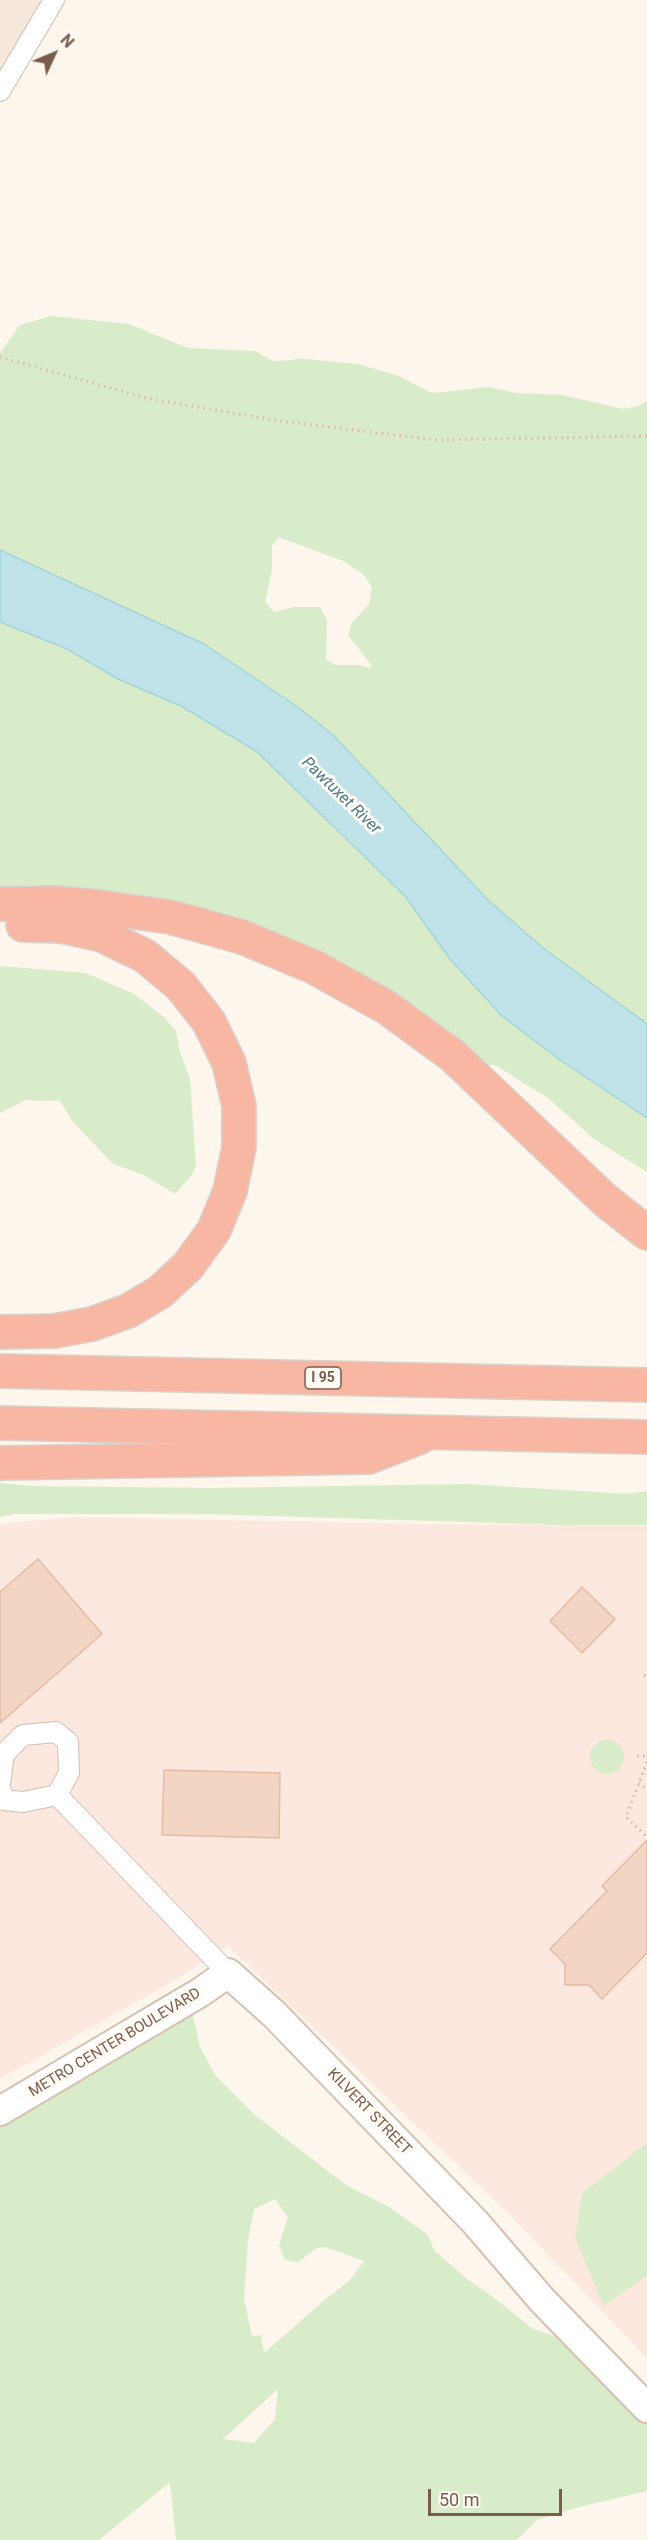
<!DOCTYPE html>
<html>
<head>
<meta charset="utf-8">
<style>
	body { margin:0 }
	#map { position:relative; width:647px; height:2540px; overflow:hidden; background:#fdf6ec; font-family:Roboto,sans-serif }
	canvas { display:block }
	.north { position:absolute; left:24px; top:24px; width:60px; height:60px; -webkit-text-stroke:4px #fffaf3; paint-order:stroke; rotate:46deg; font-size:16px; font-weight:700; line-height:24px; text-align:center; color:#7a5c4d }
	.north::after { content:''; display:block; margin:auto; width:21px; height:27px; background:#7a5c4d; clip-path:polygon(50% 0,100% 100%,50% 72%,0 100%) }
	.scale { position:absolute; left:428px; top:2489px; width:134px; height:27px; box-sizing:border-box; border:3px solid #7a5c4d; border-top:0; padding-left:8px; font-size:18px; line-height:21px; white-space:nowrap; color:#7a5c4d; -webkit-text-stroke:4px #fffaf3; paint-order:stroke }
</style>
</head>
<body>
<div id="map">
<canvas width="647" height="2540"></canvas>
<div class="north">N</div>
<div class="scale">50 m</div>
</div>
<script>
const ctx = document.querySelector('canvas').getContext('2d');
ctx.lineJoin = 'round';
function fillPath(path, color) { ctx.fillStyle = color; ctx.fill(path, 'evenodd'); }
const shape = rows => new Path2D(rows.map(r => 'M' + r).join(''));
function strokePath(path, color, width, dash) { ctx.strokeStyle = color; ctx.lineWidth = width; ctx.lineCap = dash ? 'butt' : 'round'; ctx.setLineDash(dash || []); ctx.stroke(path); }
function label(font, color, halo, rows, align = 'center') {
  ctx.font = font + ' Roboto,sans-serif'; ctx.lineWidth = 6; ctx.setLineDash([]); ctx.textBaseline = 'middle'; ctx.strokeStyle = halo; ctx.fillStyle = color; for (const [text, x, y, turn = 0] of rows) {
    ctx.save(); ctx.translate(x, y); ctx.rotate((+turn || 0) * Math.PI / 180); ctx.textAlign = isNaN(turn) ? turn : align; if (halo) ctx.strokeText(text, 0, 0); ctx.fillText(text, 0, 0); ctx.restore();
  }
}
fillPath(shape([
	[0,0,56,0,0,96]
]), '#f5e8da');
fillPath(shape([
	[73,1517,429,1524,647,1526,647,2358,509,2214,228,1946,175,1980,0,2079,0,1524]
]), '#fde8e0');
fillPath(shape([
	[51,316,129,324,188,348,255,351,273,361,295,360,295,358,358,364,399,376,432,393,489,387,516,393,563,395,623,409,638,406,647,401,647,1024,543,948,488,900,333,735,299,708,204,644,0,550,0,353,20,325],
	[278,537,343,561,363,574,372,587,369,604,351,624,348,635,372,666,368,668,359,665,335,665,326,659,327,620,320,607,294,607,274,612,265,602,272,570,272,546],
	[0,622,67,649,118,679,181,706,256,751,405,896,450,959,502,1016,560,1060,647,1118,647,1172,594,1139,548,1098,495,1065,485,1065,355,977,0,893],
	[0,966,86,973,134,994,164,1017,176,1031,179,1049,190,1079,196,1166,192,1175,175,1194,144,1175,113,1164,73,1122,60,1101,26,1100,0,1113],
	[0,1483,31,1486,211,1488,466,1484,627,1494,647,1491,647,1525,562,1525,206,1514,15,1514,0,1517],
	'590 1757a17 17 0 1 1 34 0a17 17 0 1 1-34 0Z',
	[192,2011,200,2047,215,2075,255,2115,346,2185,391,2208,428,2235,434,2250,467,2279,493,2297,533,2329,570,2341,647,2412,647,2491,579,2507,537,2520,517,2540,176,2540,170,2482,99,2540,0,2540,0,2120],
	[275,2199,288,2217,279,2245,285,2260,298,2262,317,2248,325,2247,364,2261,348,2282,328,2297,264,2353,261,2335,252,2336,244,2299,248,2239,254,2209],
	[278,2389,275,2419,254,2443,223,2439],
	[647,2143,647,2276,603,2306,575,2237,582,2193]
]), '#d8ecc9');
const water = shape([
	[0,550,204,644,299,708,333,735,488,900,543,948,647,1024,647,1118,560,1060,502,1016,450,959,405,896,256,751,181,706,118,679,67,649,0,622,0,550]
]);
fillPath(water, '#bfe3e8');
strokePath(water, '#a5d3da', 1.5);
const building = shape([
	[38,1559,102,1634,0,1723,0,1592,38,1559],
	[582,1587,615,1619,582,1653,550,1621,582,1587],
	[164,1770,280,1773,279,1838,162,1835,164,1770],
	[647,1840,647,1953,602,1999,589,1985,565,1985,565,1964,550,1949,607,1891,602,1886,647,1840]
]);
fillPath(building, '#f3d5c3');
strokePath(building, '#e6bba3', 1.5);
const street = shape([
	[0,91,54,0],
	[0,1784,4,1754,23,1735,56,1732,68,1742,69,1773,57,1795,228,1973],
	[0,1787,4,1800,23,1802,57,1795]
]);
const secondary = shape([
	[0,2111,201,1992,228,1973,274,2014,475,2222,542,2300,647,2408]
]);
const highway = shape([
	[0,904,56,903,98,907,170,917,242,937,314,967,386,1007,452,1055,605,1200,647,1233],
	[0,1332,54,1331,92,1324,128,1311,160,1292,188,1266,214,1230,230,1191,239,1147,239,1106,229,1063,209,1022,181,986,145,956,102,935,61,926,23,925],
	[0,1371,647,1385],
	[0,1423,647,1437],
	[0,1463,369,1457,420,1437]
]);
strokePath(street, '#d1beb0', 22);
strokePath(secondary, '#d6c0b0', 32);
strokePath(highway, '#dad1cd', 36);
strokePath(shape([
	[0,357,150,399,287,422,437,440,647,436],
	[644,1675,647,1678],
	[637,1756,647,1756],
	[647,1762,626,1817,647,1837],
	[639,1782,647,1790]
]), '#d9b8a5', 3, [1.5, 4.5]);
strokePath(street, '#fff', 20);
strokePath(secondary, '#fff', 28);
strokePath(highway, '#f7b7a3', 33);
for (const [x, y, w] of [
	[323,1378,36]
]) { const box = new Path2D(); box.roundRect(x - w / 2, y - 11, w, 22, 4.5); ctx.fillStyle = '#fffaf3'; ctx.fill(box); strokePath(box, '#7a5c4d', 1.5); }
label('bold 14px', '#7a5c4d', null, [
	["I 95",323,1378]
]);
label('15px', '#7a5c4d', '#fffaf3', [
	["METRO CENTER BOULEVARD",115,2043,-31],
	["KILVERT STREET",369,2112,46]
]);
label('italic 16px', '#437c86', '#fffaf3', [
	["Pawtuxet River",341,796,44]
]);
</script>
</body>
</html>
